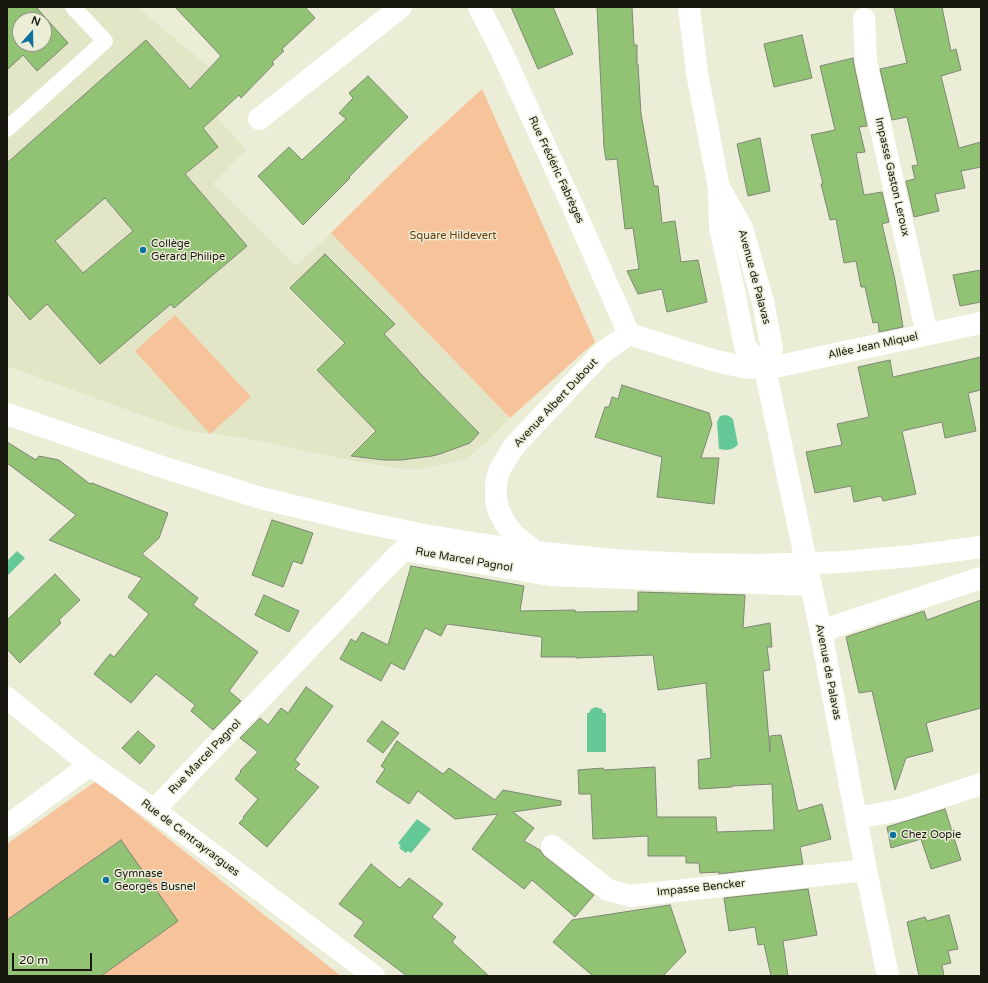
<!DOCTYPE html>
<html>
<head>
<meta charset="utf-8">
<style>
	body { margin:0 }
	#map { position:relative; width:988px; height:983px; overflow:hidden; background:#ecedd7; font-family:"Varela Round",sans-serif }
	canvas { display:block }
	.frame { position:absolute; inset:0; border:8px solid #181810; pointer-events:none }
	.north { position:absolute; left:12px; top:12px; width:40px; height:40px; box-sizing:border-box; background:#ecedd7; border:1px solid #979887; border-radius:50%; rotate:20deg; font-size:11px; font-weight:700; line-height:16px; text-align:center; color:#181810 }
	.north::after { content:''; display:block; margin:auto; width:14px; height:18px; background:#0a709d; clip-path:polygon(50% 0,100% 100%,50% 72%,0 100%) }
	.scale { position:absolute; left:12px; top:953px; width:80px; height:18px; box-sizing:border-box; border:2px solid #181810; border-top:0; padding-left:5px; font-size:12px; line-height:14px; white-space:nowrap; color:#181810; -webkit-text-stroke:3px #ecedd7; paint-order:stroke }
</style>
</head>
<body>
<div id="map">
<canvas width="988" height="983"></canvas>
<div class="frame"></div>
<div class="north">N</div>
<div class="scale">20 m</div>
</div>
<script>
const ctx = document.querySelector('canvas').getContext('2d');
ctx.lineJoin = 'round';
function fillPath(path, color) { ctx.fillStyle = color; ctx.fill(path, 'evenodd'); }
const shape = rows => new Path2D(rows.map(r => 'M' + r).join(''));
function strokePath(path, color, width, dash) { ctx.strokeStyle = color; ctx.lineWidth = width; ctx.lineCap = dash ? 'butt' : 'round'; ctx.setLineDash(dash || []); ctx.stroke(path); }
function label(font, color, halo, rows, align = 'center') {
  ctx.font = font + ' "Varela Round",sans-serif'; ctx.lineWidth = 3; ctx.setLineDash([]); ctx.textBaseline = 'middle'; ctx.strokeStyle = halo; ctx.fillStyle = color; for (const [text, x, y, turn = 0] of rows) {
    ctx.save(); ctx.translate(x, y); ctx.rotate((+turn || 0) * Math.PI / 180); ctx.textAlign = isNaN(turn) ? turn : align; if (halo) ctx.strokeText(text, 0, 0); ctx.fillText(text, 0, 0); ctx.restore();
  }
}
fillPath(shape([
	[7,7,138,7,163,29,210,68,200,77,227,106,217,117,246,150,213,184,296,266,331,233,510,418,486,443,466,459,420,469,402,469,349,460,296,449,245,438,186,431,7,366],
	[20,20,44,20,44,44,20,44]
]), '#e3e5c7');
fillPath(shape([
	[482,89,595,342,510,418,331,233,411,154],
	[175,315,251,397,210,434,135,351],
	[96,781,341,976,7,976,7,844]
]), '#f6c39b');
fillPath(shape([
	[725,415,729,416,733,419,738,445,732,449,726,450,719,449,717,422,720,416],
	[17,551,25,558,7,576,8,560],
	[596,707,602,709,603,713,606,713,606,752,587,752,587,713,589,713,591,709],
	[417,819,431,829,411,853,408,851,406,853,399,848,401,846,398,843]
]), '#65c897');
const building = shape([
	[7,7,36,7,68,43,37,71,23,55,7,70,7,7],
	[20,20,44,20,44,44,20,44,20,20],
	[175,7,305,7,315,18,282,49,284,51,272,62,274,64,241,98,239,95,203,128,218,147,185,174,247,246,174,308,171,304,100,364,47,304,30,320,7,293,7,163,146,40,190,89,221,56,175,7],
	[105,198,133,231,83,273,55,241,105,198],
	[511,7,553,7,573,54,538,69,511,7],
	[597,7,632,7,634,45,637,45,637,64,638,64,641,114,654,186,658,186,662,223,675,221,681,262,698,260,707,302,667,312,662,289,638,294,627,271,639,269,633,228,625,229,617,159,606,160,604,147,597,7],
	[894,7,942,7,951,51,956,49,961,70,941,76,959,148,981,142,981,167,961,171,965,188,935,194,939,211,914,217,906,181,915,179,912,166,918,165,907,117,892,120,880,69,907,63,894,7],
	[802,35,812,78,774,87,764,44,802,35],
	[853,58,854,65,867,126,859,127,865,152,856,153,864,195,882,192,889,222,882,224,895,280,903,327,879,332,878,322,873,323,865,287,861,287,856,261,844,263,836,219,830,220,821,184,823,184,811,135,835,130,820,66,853,58],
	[368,76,408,117,349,177,350,178,303,225,258,176,289,147,302,160,346,119,339,113,353,98,349,93,368,76],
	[760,138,770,191,748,196,737,144,760,138],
	[325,254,395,324,384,334,418,370,418,371,479,433,470,443,440,454,432,456,401,460,384,460,351,456,376,431,317,370,345,343,290,288,325,254],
	[981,270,981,302,960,306,953,275,981,270],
	[981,357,981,390,968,393,976,431,945,438,942,422,902,431,916,494,883,501,881,496,854,502,851,486,815,493,806,452,842,445,837,424,869,417,858,367,890,360,893,377,981,357],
	[622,385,653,395,709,413,712,424,701,458,719,458,714,504,657,497,662,457,595,437,605,407,609,407,612,397,618,399,622,385],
	[7,442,36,460,39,456,59,460,90,484,92,483,168,513,159,538,142,554,198,598,193,605,258,652,229,691,241,701,213,730,191,711,195,705,156,674,131,703,94,674,110,654,114,657,149,614,128,597,142,578,49,540,76,515,7,463,7,442],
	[272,520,288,525,313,533,302,564,293,561,283,587,252,575,272,520],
	[411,566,524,586,520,611,575,610,575,612,638,611,638,592,745,595,743,628,770,623,772,647,767,647,770,670,763,671,770,752,770,736,781,735,798,811,822,804,831,839,800,847,803,864,719,874,719,872,700,873,699,863,686,863,686,856,648,856,648,836,593,839,591,794,579,794,578,770,603,768,604,770,655,767,657,817,716,817,717,832,774,830,772,784,732,786,732,787,699,789,698,760,711,758,706,683,658,690,653,655,576,658,576,657,541,657,542,637,447,624,441,636,425,628,404,670,391,663,381,681,340,659,351,639,356,642,362,632,388,645,411,566],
	[55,574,80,600,59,620,61,623,20,663,7,649,7,620,55,574],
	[264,595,299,611,289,632,255,615,264,595],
	[981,600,981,708,926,723,933,751,906,758,895,790,872,691,859,693,846,637,924,611,927,620,981,600],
	[306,687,333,706,295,760,300,764,295,769,319,787,267,847,239,823,244,818,243,817,258,799,235,779,241,772,240,771,258,752,240,738,260,718,268,725,281,708,288,713,306,687],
	[382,721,399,733,383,753,367,741,382,721],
	[138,731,155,746,140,764,122,748,138,731],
	[397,741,443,774,449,768,495,800,503,790,561,801,561,805,513,812,534,828,524,841,540,850,544,856,594,895,575,917,532,880,524,889,472,849,498,814,455,819,418,791,409,804,376,782,385,769,381,766,397,741],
	[945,809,961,860,931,869,921,839,891,848,887,827,945,809],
	[121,840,178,921,101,976,7,976,7,920,121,840],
	[371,864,400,888,409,878,443,904,432,917,456,937,452,942,489,976,407,976,354,936,364,922,339,904,371,864],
	[808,889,817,935,783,941,788,976,771,976,764,944,758,945,755,927,729,931,724,898,808,889],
	[670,905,686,952,663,976,593,976,553,942,572,920,670,905],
	[949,915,958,949,948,951,951,963,942,965,944,976,919,976,907,922,925,917,927,921,949,915]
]);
fillPath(building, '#92c375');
strokePath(building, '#7c8775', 1);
strokePath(shape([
	[7,129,105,41,73,7]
]), '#fff', 16);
strokePath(shape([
	[479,7,500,48,573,207,629,334],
	[864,19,866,62,927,334],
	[259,119,401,7],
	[765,369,981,323],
	[7,698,90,765,154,810,374,976],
	[154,810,397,556,404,550,550,575,811,585],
	[856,818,905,809,981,784],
	[7,826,90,765],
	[552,846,608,890,630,896,866,870]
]), '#fff', 22);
strokePath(shape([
	[689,7,697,73,719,188,720,227,734,291,745,347,765,369,821,632,866,870,888,976],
	[721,191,742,228,763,302,772,348,765,369],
	[7,414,159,466,261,498,352,520,419,534,479,544,537,552,612,560,688,564,759,565,842,562,912,556,981,547],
	[536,552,515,536,505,523,498,509,496,499,496,483,499,471,504,462,515,445,602,353,629,334,709,359,742,367,765,369],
	[821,632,844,623,981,578]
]), '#fff', 22);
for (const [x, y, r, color] of [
	[143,250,4,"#0a709d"],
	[893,835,4,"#0a709d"],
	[106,880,4,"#0a709d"]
]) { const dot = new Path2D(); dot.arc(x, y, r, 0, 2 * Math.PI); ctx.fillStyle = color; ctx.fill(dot); strokePath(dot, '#ecedd7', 1.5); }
label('11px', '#181810', '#ecedd7', [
	["Rue Frédéric Fabrèges",556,170,65],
	["Impasse Gaston Leroux",892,177,77],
	["Avenue de Palavas",754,277,75],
	["Allée Jean Miquel",873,346,-12],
	["Avenue Albert Dubout",556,403,-47],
	["Rue Marcel Pagnol",464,560,10],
	["Avenue de Palavas",828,672,79],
	["Rue Marcel Pagnol",205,757,-46],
	["Rue de Centrayrargues",190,838,37],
	["Impasse Bencker",701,888,-6]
]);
label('11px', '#693909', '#ecedd7', [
	["Square Hildevert",453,236]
]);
label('11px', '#181810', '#ecedd7', [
	["Collège",151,244],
	["Gérard Philipe",151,257],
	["Chez Oopie",901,835],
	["Gymnase",114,874],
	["Georges Busnel",114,887]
], 'left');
</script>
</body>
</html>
